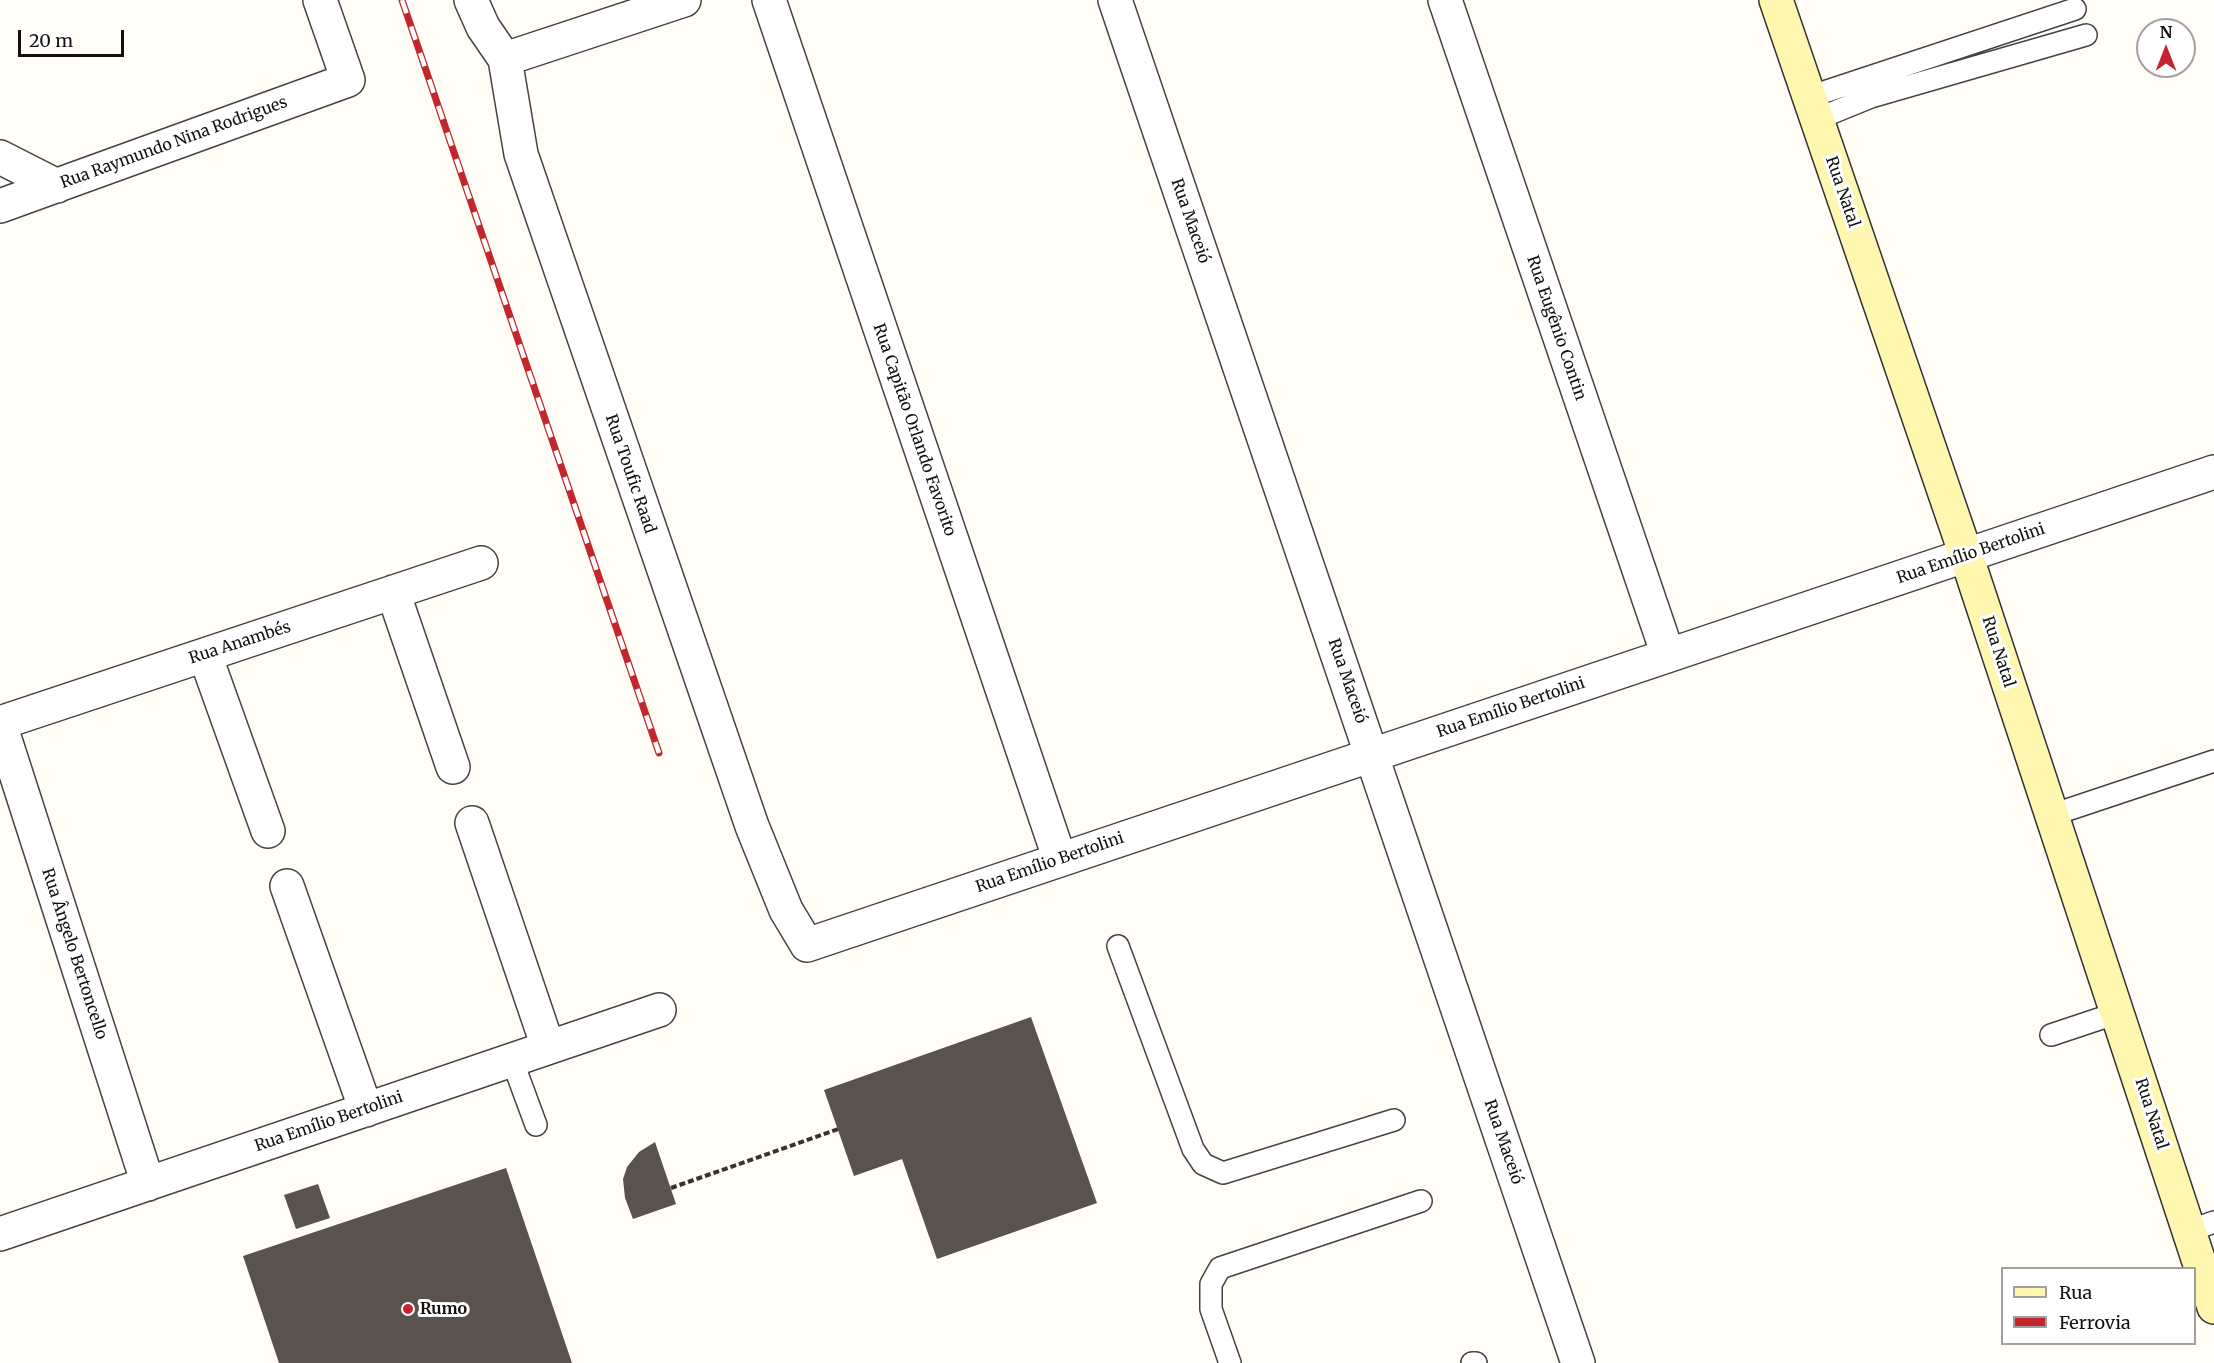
<!DOCTYPE html>
<html>
<head>
<meta charset="utf-8">
<style>
	body { margin:0 }
	#map { position:relative; width:2214px; height:1363px; overflow:hidden; background:#fffdf5; font-family:Merriweather,serif }
	canvas { display:block }
	.legend { position:absolute; left:2001px; top:1267px; width:195px; height:78px; box-sizing:border-box; background:#fff; border:2px solid #a0a0a0; margin:0; padding:8px 10px; list-style:none; font-size:18px; color:#111 }
	.legend li { display:flex; align-items:center; gap:12px; height:30px }
	.legend b { width:30px; border:2px solid #a0a0a0 }
	.north { position:absolute; left:2136px; top:18px; width:60px; height:60px; box-sizing:border-box; background:#fff; border:2px solid #a0a0a0; border-radius:50%; rotate:0deg; font-size:16px; font-weight:700; line-height:24px; text-align:center; color:#111 }
	.north::after { content:''; display:block; margin:auto; width:21px; height:27px; background:#c4262e; clip-path:polygon(50% 0,100% 100%,50% 72%,0 100%) }
	.scale { position:absolute; left:18px; top:30px; width:106px; height:27px; box-sizing:border-box; border:3px solid #111; border-top:0; padding-left:8px; font-size:18px; line-height:21px; white-space:nowrap; color:#111; -webkit-text-stroke:4px #fff; paint-order:stroke }
</style>
</head>
<body>
<div id="map">
<canvas width="2214" height="1363"></canvas>
<ul class="legend">
<li><b style="height:8px;background:#fff6b0"></b>Rua</li>
<li><b style="height:8px;background:#c4262e"></b>Ferrovia</li>
</ul>
<div class="north">N</div>
<div class="scale">20 m</div>
</div>
<script>
const ctx = document.querySelector('canvas').getContext('2d');
ctx.lineJoin = 'round';
function fillPath(path, color) { ctx.fillStyle = color; ctx.fill(path, 'evenodd'); }
const shape = rows => new Path2D(rows.map(r => 'M' + r).join(''));
function strokePath(path, color, width, dash) { ctx.strokeStyle = color; ctx.lineWidth = width; ctx.lineCap = dash ? 'butt' : 'round'; ctx.setLineDash(dash || []); ctx.stroke(path); }
function label(font, color, halo, rows, align = 'center') {
  ctx.font = font + ' Merriweather,serif'; ctx.lineWidth = 6; ctx.setLineDash([]); ctx.textBaseline = 'middle'; ctx.strokeStyle = halo; ctx.fillStyle = color; for (const [text, x, y, turn = 0] of rows) {
    ctx.save(); ctx.translate(x, y); ctx.rotate((+turn || 0) * Math.PI / 180); ctx.textAlign = isNaN(turn) ? turn : align; if (halo) ctx.strokeText(text, 0, 0); ctx.fillText(text, 0, 0); ctx.restore();
  }
}
fillPath(shape([
	[1031,1017,1097,1203,937,1259,902,1159,854,1176,824,1090],
	[655,1142,676,1204,633,1219,625,1198,623,1179,627,1167,639,1152],
	[506,1168,572,1363,279,1363,243,1256],
	[318,1184,330,1218,296,1229,284,1195]
]), '#5a524d');
const lane = shape([
	[1809,97,2075,9],
	[1817,119,1871,97,2086,35],
	[2052,815,2214,761],
	[1118,946,1193,1149,1203,1164,1223,1173,1394,1120],
	[2051,1035,2117,1013],
	[512,1060,536,1125],
	[2189,1231,2214,1222],
	[1230,1363,1211,1309,1211,1284,1220,1268,1421,1201],
	[1472,1363,1476,1363]
]);
const street = shape([
	[471,0,483,27,505,59,521,154,752,826,786,910,807,945,2214,472],
	[769,0,1060,860],
	[1115,0,1578,1363],
	[1445,0,1668,655],
	[505,59,684,0],
	[0,157,57,186],
	[0,206,348,80,320,0],
	[393,592,453,767],
	[205,655,268,831],
	[0,723,481,563],
	[0,724,148,1184],
	[472,823,548,1047],
	[287,886,366,1110],
	[0,1234,659,1010]
]);
const secondary = shape([
	[1776,0,1966,555,2214,1307]
]);
strokePath(lane, '#444', 24);
strokePath(street, '#444', 36);
strokePath(secondary, '#333', 36);
strokePath(shape([
	[671,1188,838,1129]
]), '#333', 4, [6, 3]);
strokePath(lane, '#fff', 21);
strokePath(street, '#fff', 33);
strokePath(secondary, '#fff6b0', 33);
const rail = shape([
	[402,0,659,753]
]);
strokePath(rail, '#c4262e', 7);
strokePath(rail, '#fff', 4.5, [14]);
for (const [x, y, r, color] of [
	[408,1309,6,"#c4262e"]
]) { const dot = new Path2D(); dot.arc(x, y, r, 0, 2 * Math.PI); ctx.fillStyle = color; ctx.fill(dot); strokePath(dot, '#fff', 2); }
label('16px', '#111', '#fff', [
	["Rua Raymundo Nina Rodrigues",174,143,-20],
	["Rua Natal",1842,192,71],
	["Rua Maceió",1190,221,71],
	["Rua Eugênio Contin",1556,328,71],
	["Rua Capitão Orlando Favorito",914,430,71],
	["Rua Toufic Raad",630,474,71],
	["Rua Emílio Bertolini",1971,554,-19],
	["Rua Anambés",240,643,-18],
	["Rua Natal",1998,652,72],
	["Rua Maceió",1347,681,71],
	["Rua Emílio Bertolini",1511,708,-19],
	["Rua Emílio Bertolini",1050,863,-19],
	["Rua Ângelo Bertoncello",74,954,72],
	["Rua Natal",2151,1114,72],
	["Rua Emílio Bertolini",329,1122,-19],
	["Rua Maceió",1503,1142,71]
]);
label('bold 16px', '#111', '#fff', [
	["Rumo",420,1309]
], 'left');
</script>
</body>
</html>
